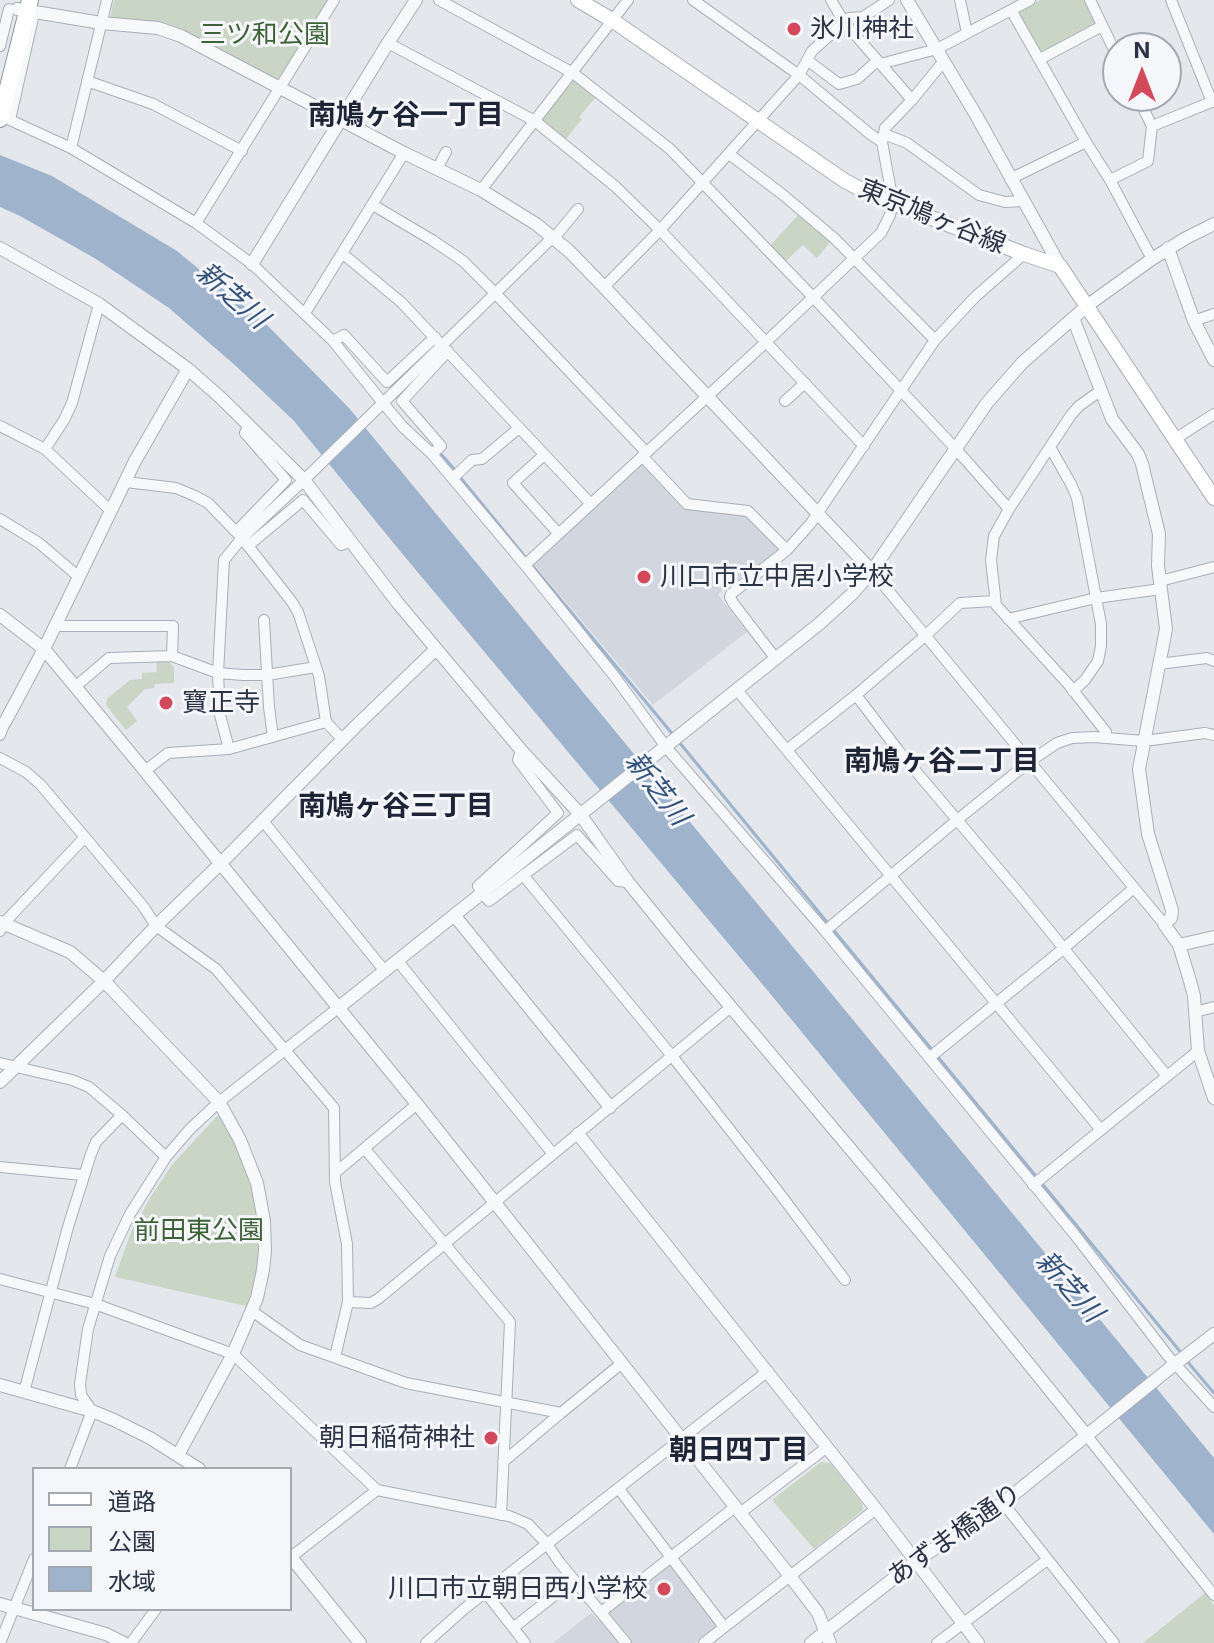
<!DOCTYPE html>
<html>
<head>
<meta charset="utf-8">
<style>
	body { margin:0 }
	#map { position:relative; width:1214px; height:1643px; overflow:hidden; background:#e4e7ec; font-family:Inter,"Noto Sans JP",sans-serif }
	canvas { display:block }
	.legend { position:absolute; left:32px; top:1467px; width:260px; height:144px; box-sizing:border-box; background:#f4f6f9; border:2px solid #a4a8b1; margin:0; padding:10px 14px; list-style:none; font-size:24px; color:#2b3445 }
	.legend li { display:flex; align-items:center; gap:16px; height:40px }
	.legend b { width:40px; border:2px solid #a4a8b1 }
	.north { position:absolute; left:1102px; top:32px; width:80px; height:80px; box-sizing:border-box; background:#f4f6f9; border:2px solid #a4a8b1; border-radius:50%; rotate:0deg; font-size:22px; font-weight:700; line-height:32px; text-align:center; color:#2b3445 }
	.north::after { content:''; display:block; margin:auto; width:28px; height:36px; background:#d1495b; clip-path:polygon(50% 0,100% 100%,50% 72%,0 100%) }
</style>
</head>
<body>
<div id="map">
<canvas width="1214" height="1643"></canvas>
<ul class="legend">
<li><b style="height:10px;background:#fff"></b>道路</li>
<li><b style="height:22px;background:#c9d6c5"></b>公園</li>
<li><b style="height:22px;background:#9fb4cc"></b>水域</li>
</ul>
<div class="north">N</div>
</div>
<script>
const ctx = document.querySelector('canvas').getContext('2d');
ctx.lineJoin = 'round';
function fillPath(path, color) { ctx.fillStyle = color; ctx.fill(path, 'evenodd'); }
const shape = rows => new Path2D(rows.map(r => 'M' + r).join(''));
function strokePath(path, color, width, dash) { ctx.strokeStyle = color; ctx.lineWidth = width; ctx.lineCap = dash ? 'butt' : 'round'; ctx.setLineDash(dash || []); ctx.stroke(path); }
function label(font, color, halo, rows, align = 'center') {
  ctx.font = font + ' Inter,"Noto Sans JP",sans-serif'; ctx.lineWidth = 6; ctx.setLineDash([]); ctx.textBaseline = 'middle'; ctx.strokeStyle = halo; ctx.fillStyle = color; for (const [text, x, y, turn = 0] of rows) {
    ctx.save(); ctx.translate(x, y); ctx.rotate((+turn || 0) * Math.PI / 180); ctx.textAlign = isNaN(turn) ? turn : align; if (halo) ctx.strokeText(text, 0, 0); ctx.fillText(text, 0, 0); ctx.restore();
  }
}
fillPath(shape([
	[639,463,643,464,686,508,747,514,780,547,780,551,719,593,719,596,747,632,653,705,533,563],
	[667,1565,673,1565,715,1621,715,1628,695,1643,553,1643,591,1613,598,1619]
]), '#d2d6de');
fillPath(shape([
	[114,0,329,0,281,77,275,79,148,22,110,18],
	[1040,0,1085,0,1096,23,1096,25,1043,54,1041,53,1019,15,1019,11],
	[575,78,597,96,579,117,582,119,565,140,541,121,541,119,572,79],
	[799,214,831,241,817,258,803,245,784,263,769,247],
	[156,658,166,658,174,668,174,683,155,684,154,688,145,689,127,707,137,721,126,730,106,705,107,699,130,680,142,679,142,673,157,672],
	[217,1116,222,1117,239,1151,253,1189,259,1221,258,1258,254,1286,246,1306,115,1277,131,1232,150,1198,172,1165],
	[821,1462,830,1463,862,1503,863,1510,814,1549,772,1500],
	[1205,1593,1214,1605,1214,1643,1143,1643]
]), '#c9d6c5');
fillPath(shape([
	[0,155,52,176,177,251,268,326,349,408,1214,1458,1214,1534,768,991,400,551,294,421,237,367,169,308,96,259,20,216,0,207]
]), '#9fb4cc');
strokePath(shape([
	[440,453,456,471],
	[460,477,526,558],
	[531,564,675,737],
	[679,742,1183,1355],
	[1187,1361,1214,1393]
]), '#9fb4cc', 3);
const minor = shape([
	[439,0,573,73,670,149,813,297,955,448,1009,509],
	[693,0,799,75,870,134,882,142],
	[831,0,844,22,912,100],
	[960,0,967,33],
	[1090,0,1118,58],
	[1171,0,1212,102],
	[1011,10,1086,142,1110,180,1152,259],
	[33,18,10,120,71,148,196,223,252,264,333,341,383,403,403,427,432,454,525,565,615,677,666,747,825,931,1075,1235,1168,1356,1214,1407],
	[388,43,535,121,616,187,660,230,864,446],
	[0,46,9,9],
	[1040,59,1102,26],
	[807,60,839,84,857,79,877,61],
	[880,64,937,49,1030,0],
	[87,81,153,104,242,151],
	[1152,126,1214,101],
	[884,134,907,143,979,195,1005,202,1023,201],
	[71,148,107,0],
	[729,154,782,194,834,238,935,340],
	[437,169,446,152],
	[1010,179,1086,142],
	[1110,180,1148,161,1152,126,1137,96],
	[481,190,628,0],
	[373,205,432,240,463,261,495,293,646,452],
	[196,223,334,0],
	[554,238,578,209],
	[343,254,401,302,590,503],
	[604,287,660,230,799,75,812,51,849,18,863,17,889,0],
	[305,313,404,153],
	[1194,321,1214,314],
	[333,341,344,335,387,382,435,337],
	[1100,391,1079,406,1071,415,1009,509,994,536,991,560,996,605,1068,684,1106,732,1106,738],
	[785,401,805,383],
	[0,426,45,449,111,511],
	[1175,439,1214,414],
	[1050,447,1071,484,1077,498,1101,624,1101,646,1098,661,1085,680,1073,691],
	[45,449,64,420,72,403,99,304],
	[432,454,441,446,402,401,448,351],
	[544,455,513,483,558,533],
	[642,456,687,504,748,511,787,550],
	[453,478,472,460,482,459,519,428],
	[126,482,176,488,195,496,208,503,242,538,292,602,298,612,319,676,326,722],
	[0,519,39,543,79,577],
	[236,532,286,480,245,433,249,426],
	[248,546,303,500,341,545,350,542],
	[525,565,766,342,881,233,890,215,893,202,882,142,885,128,912,100,943,62],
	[872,571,1164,924],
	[1160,581,1214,567],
	[1008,619,1096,598,1161,589],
	[264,620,269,707,273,737],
	[55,626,173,626,172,656],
	[776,659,733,603,730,597,731,594,787,550,811,523,935,340,975,297,1024,254],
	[1159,664,1207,658,1214,661],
	[75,687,109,658,172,656,218,673,243,675,267,675,316,667],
	[737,690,1101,1130],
	[856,695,898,750,1023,898,1167,1076],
	[0,735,5,722],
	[229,749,220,715,218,673,224,560,242,538,304,480,553,237],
	[788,749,856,695,925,636,960,603,994,601],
	[521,750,518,760,558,813,478,886,482,893,489,901,577,835,618,881,628,882],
	[0,758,26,772,40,784,143,906,156,926,216,969,334,1108,335,1182,347,1244,348,1302,335,1357],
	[145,771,168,753,229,749,326,722,343,740],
	[263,821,384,970],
	[523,875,672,1056,774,1186,845,1280],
	[0,931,4,923,85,837],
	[825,931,957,820,1029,762,1057,743,1072,738,1094,737,1144,741,1205,733,1214,735],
	[397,960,553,1154],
	[1195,1012,1214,1007],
	[929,1058,1063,949,1134,888],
	[0,1063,72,1080,89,1087,122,1115,166,1157],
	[365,1149,510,1322,501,1515],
	[0,1167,83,1175],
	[335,1173,417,1104],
	[1033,1185,1198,1051],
	[0,1279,95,1304,233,1354,377,1490],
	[348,1302,371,1303,378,1299,731,1007],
	[252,1311,300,1345,406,1383,561,1413,622,1363],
	[24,1392,68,1227,91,1154,96,1142,122,1115],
	[1087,1436,1214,1595],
	[503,1462,561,1413],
	[70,1469,92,1411,81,1395,80,1384,88,1329,110,1256,130,1214,166,1157,190,1129,219,1102,338,1008],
	[619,1489,724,1627],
	[1003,1503,1114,1643],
	[740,1513,826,1448],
	[291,1557,377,1490,509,1516,528,1524,547,1544,560,1563,626,1643],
	[486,1593,525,1643],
	[601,1612,735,1507],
	[513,1628,574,1580],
	[0,1643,34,1559],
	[131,1643,156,1609],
	[426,1643,464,1609,768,1371],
	[704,1643,876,1509],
	[937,1643,1047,1560]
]);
const tertiary = shape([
	[907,0,976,115,1060,266],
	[17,9,101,23,158,28,181,36,404,153,481,190,536,224,569,251,604,287,872,571],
	[0,248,99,304,188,369,221,398,304,480,397,602,521,750,580,814,628,882,688,956,964,1284,1087,1436],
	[1168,248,1194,321,1214,360],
	[252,264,388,43,416,0],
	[1073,318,1112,419,1138,454,1142,464,1159,534,1158,566,1166,629,1139,769,1148,834,1172,910,1171,918,1164,924,1179,945,1190,981,1194,996,1198,1051,1214,1098],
	[0,615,44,649,136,760,417,1104,790,1576,818,1613,830,1643],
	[5,722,44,649,135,461,188,369],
	[454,915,610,1107],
	[0,922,70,952,104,981,219,1102,240,1140,257,1183,264,1221,265,1251,263,1270,257,1298,233,1354,178,1455],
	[1179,945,1214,937],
	[338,1008,819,624,852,594,872,571,987,403,1022,363,1088,305,1152,259,1186,238,1214,224],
	[0,1082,104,981,156,926,220,864,357,725,436,649],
	[578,1134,876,1509,978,1643],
	[0,1385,92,1411,114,1420,150,1438,199,1469],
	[290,1556,360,1643],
	[0,1604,106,1634,124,1643],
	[811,1643,916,1561,1003,1503,1175,1364,1214,1334]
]);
const secondary = shape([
	[578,0,612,20,845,181,870,194,1024,254,1060,266,1214,498]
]);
const trunk = shape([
	[0,119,30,0]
]);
strokePath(minor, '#a9aeb7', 12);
strokePath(tertiary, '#a9aeb7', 14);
strokePath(secondary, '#a9aeb7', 16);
strokePath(trunk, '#8b94a3', 18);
strokePath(minor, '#f7f8fa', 10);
strokePath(tertiary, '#f7f8fa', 12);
strokePath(secondary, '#fff', 14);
strokePath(trunk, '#fff', 16);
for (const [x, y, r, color] of [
	[794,29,8,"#d1495b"],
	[644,577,8,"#d1495b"],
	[166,703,8,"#d1495b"],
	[491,1438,8,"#d1495b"],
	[664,1589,8,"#d1495b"]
]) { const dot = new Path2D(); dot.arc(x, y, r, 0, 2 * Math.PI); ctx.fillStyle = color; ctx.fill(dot); strokePath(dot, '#f4f6f9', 3); }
label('26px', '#2b3445', '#f4f6f9', [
	["氷川神社",810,29],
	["川口市立中居小学校",660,577],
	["寶正寺",182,703],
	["朝日稲荷神社",475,1438,"right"],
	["川口市立朝日西小学校",648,1589,"right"]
], 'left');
label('26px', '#3f6138', '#f4f6f9', [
	["三ツ和公園",265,35],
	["前田東公園",199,1231]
]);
label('26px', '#2b3445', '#f4f6f9', [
	["東京鳩ヶ谷線",932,217,22],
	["あずま橋通り",955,1535,-35]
]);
label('bold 28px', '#1d2536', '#f4f6f9', [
	["南鳩ヶ谷一丁目",406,116],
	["南鳩ヶ谷二丁目",942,762],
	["南鳩ヶ谷三丁目",396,807],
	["朝日四丁目",739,1451]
]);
label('italic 28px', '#34527a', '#f4f6f9', [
	["新芝川",232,296,41],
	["新芝川",657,789,52],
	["新芝川",1069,1287,48]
]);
</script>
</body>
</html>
